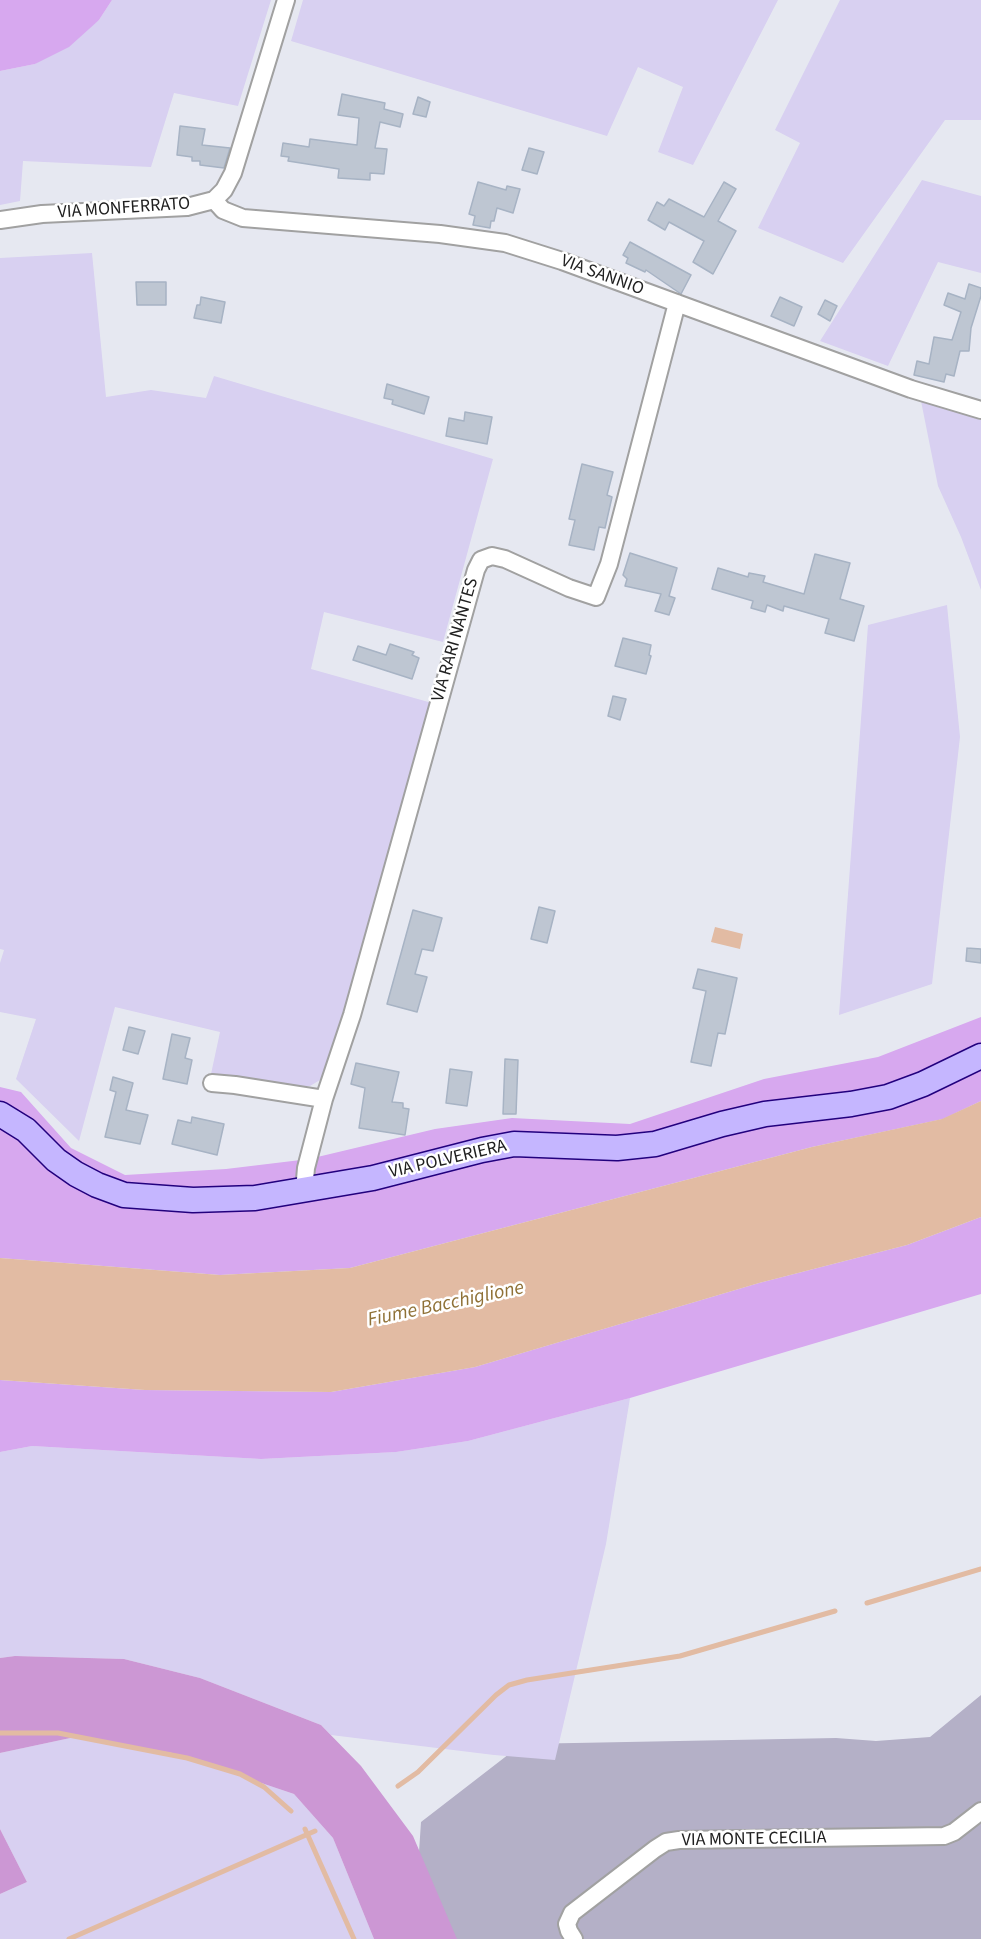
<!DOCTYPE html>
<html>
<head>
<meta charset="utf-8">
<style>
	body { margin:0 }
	canvas { display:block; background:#e6e8f1 }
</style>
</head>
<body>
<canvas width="981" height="1939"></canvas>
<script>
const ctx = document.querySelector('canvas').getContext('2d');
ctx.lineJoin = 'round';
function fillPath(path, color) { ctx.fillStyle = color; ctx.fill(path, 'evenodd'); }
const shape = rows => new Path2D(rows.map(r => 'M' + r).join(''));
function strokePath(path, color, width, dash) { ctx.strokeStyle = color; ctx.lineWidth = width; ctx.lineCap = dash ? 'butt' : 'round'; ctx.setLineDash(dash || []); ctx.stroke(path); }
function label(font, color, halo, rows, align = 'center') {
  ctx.font = font + ' "Source Sans 3",sans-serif'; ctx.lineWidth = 5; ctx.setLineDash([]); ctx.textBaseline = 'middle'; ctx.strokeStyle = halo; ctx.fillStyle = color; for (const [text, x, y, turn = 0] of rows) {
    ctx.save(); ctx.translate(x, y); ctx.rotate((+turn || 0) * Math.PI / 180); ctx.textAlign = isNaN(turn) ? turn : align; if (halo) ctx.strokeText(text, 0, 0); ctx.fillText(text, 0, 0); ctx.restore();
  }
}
fillPath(shape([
	[981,1695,981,1939,455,1939,418,1867,421,1822,522,1744,836,1738,876,1741,930,1737]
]), '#b4b0c7');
fillPath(shape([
	[112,0,271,0,238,106,174,93,151,167,23,161,20,201,0,205,0,71,35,64,99,20],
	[303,0,778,0,693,165,658,152,683,87,638,67,607,136,291,41],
	[840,0,981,0,981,120,945,120,843,263,758,228,800,143,775,130],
	[922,180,981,196,981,273,938,262,888,366,820,341],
	[92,253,106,397,151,390,206,398,214,376,493,459,443,642,324,612,311,669,432,703,328,1065,320,1080,310,1086,291,1088,211,1074,220,1032,115,1007,79,1141,16,1079,36,1019,0,1012,0,963,4,950,0,949,0,258],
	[921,401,981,420,981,590,961,537,938,486],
	[947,605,960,737,932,984,839,1015,868,625],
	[630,1398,606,1544,555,1760,494,1755,331,1735,321,1725,200,1678,124,1659,15,1656,0,1658,0,1452,32,1446,261,1459,396,1452,468,1441],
	[75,1737,172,1753,294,1794,333,1838,374,1939,0,1939,0,1894,27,1882,0,1829,0,1753]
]), '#d8d0f1');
fillPath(shape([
	[0,0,112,0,99,20,69,47,35,64,0,71],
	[981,1017,981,1101,943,1119,812,1147,350,1268,220,1275,0,1258,0,1087,21,1092,71,1148,125,1175,226,1169,309,1159,435,1129,512,1118,630,1124,764,1079,878,1057],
	[981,1217,981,1294,630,1398,468,1441,396,1452,261,1459,32,1446,0,1452,0,1380,145,1390,331,1392,475,1367,759,1283,907,1245]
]), '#d7a8ef');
fillPath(shape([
	[15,1656,124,1659,200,1678,321,1725,361,1766,413,1836,457,1939,374,1939,333,1838,294,1794,172,1753,75,1737,0,1753,0,1658],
	[0,1829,27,1882,0,1894]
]), '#cc97d4');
fillPath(shape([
	[715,927,743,934,740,949,711,942],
	[981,1101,981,1217,907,1245,759,1283,475,1367,331,1392,145,1390,0,1380,0,1258,220,1275,350,1268,812,1147,942,1119]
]), '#e2bba3');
strokePath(shape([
	[867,1603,981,1569],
	[0,1733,58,1733,187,1758,240,1774,264,1787,291,1811],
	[398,1786,418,1772,496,1695,509,1685,527,1680,680,1656,835,1611],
	[305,1829,354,1939],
	[69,1939,315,1831]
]), '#e2bba3', 5);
const building = shape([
	[342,94,385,103,384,109,403,114,400,127,380,122,375,148,387,149,384,174,370,173,370,180,338,178,339,169,288,161,289,157,281,156,283,143,309,147,310,139,357,145,359,118,338,115,342,94],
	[418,97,430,102,426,117,413,114,418,97],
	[180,126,205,129,202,145,230,148,224,168,200,165,200,161,192,161,192,157,177,155,180,126],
	[529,148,544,152,537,174,522,170,529,148],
	[478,182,506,190,507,186,520,189,513,213,497,208,494,221,491,221,490,228,473,225,475,216,469,214,478,182],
	[724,182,736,189,718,221,736,231,713,274,693,262,704,241,669,222,665,230,648,220,657,202,664,206,669,199,704,217,724,182],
	[630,242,691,275,681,294,646,270,645,272,626,263,628,258,623,255,630,242],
	[136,282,166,282,166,305,137,305,136,282],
	[969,284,981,288,981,296,971,328,969,351,960,351,954,376,946,374,944,382,914,375,917,361,929,364,934,337,952,340,961,312,944,305,948,293,965,299,969,284],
	[201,297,225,302,221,323,194,318,197,305,200,305,201,297],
	[780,297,802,307,794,326,771,316,780,297],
	[825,300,837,306,830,321,818,314,825,300],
	[387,384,429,397,424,414,392,404,393,400,384,398,387,384],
	[465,412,492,417,487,444,446,436,449,418,464,421,465,412],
	[582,464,613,472,607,495,612,497,605,528,599,527,594,550,569,545,575,520,569,519,582,464],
	[630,553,677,568,669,596,675,598,669,615,655,611,661,594,625,586,627,579,623,575,630,553],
	[815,554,850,563,840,599,864,606,854,641,825,633,829,619,784,606,783,611,767,605,765,612,751,608,753,601,712,589,718,568,748,577,749,573,765,576,763,582,804,594,815,554],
	[623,638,651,645,649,655,651,656,646,674,615,666,623,638],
	[390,644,414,652,412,655,419,658,412,679,353,660,358,646,386,655,390,644],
	[613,696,626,699,620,720,608,716,613,696],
	[539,907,555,911,547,943,531,939,539,907],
	[413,910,442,918,433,951,422,949,415,974,427,977,417,1012,387,1004,413,910],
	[967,948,981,949,981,963,966,961,967,948],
	[698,969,737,978,725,1034,718,1033,711,1066,691,1062,706,991,693,988,698,969],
	[129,1027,145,1031,138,1054,123,1050,129,1027],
	[172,1034,190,1038,185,1058,192,1060,187,1084,163,1079,172,1034],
	[505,1059,518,1060,516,1114,503,1114,505,1059],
	[356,1063,399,1072,392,1102,403,1103,403,1108,409,1109,405,1135,359,1128,365,1088,351,1084,356,1063],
	[450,1069,472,1072,467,1106,446,1103,450,1069],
	[113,1077,133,1083,126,1110,148,1115,140,1144,105,1137,116,1092,110,1090,113,1077],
	[192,1117,224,1124,217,1155,172,1144,178,1120,191,1123,192,1117]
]);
fillPath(building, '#bec6d2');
strokePath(building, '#a7b3c4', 1.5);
const street = shape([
	[214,200,223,210,243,218,440,234,505,243,562,261,911,389,981,410],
	[0,220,42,214,187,207,214,200,224,190,233,173,286,0],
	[212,1083,235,1085,324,1099],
	[304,1191,306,1168,324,1099,352,1015,476,570,481,560,492,556,505,559,569,588,596,597,609,564,677,303],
	[574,1939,569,1931,567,1924,572,1913,655,1849,666,1842,679,1840,944,1836,954,1832,981,1811]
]);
const secondary = shape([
	[0,1114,26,1130,56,1160,76,1174,97,1185,124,1195,193,1200,255,1198,373,1178,482,1150,514,1144,617,1148,655,1144,722,1124,765,1114,851,1104,888,1097,923,1084,981,1056]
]);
strokePath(street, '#a1a1a1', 20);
strokePath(secondary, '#22007e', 27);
strokePath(street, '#fff', 16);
strokePath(secondary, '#c5b6ff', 24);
label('18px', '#202020', '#fff', [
	["VIA MONFERRATO",124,209,-4],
	["VIA SANNIO",602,276,20],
	["VIA RARI NANTES",456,640,-74],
	["VIA POLVERIERA",448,1160,-13],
	["VIA MONTE CECILIA",754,1840,-1]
]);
label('italic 20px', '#8f7136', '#fff', [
	["Fiume Bacchiglione",446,1305,-12]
]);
</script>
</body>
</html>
